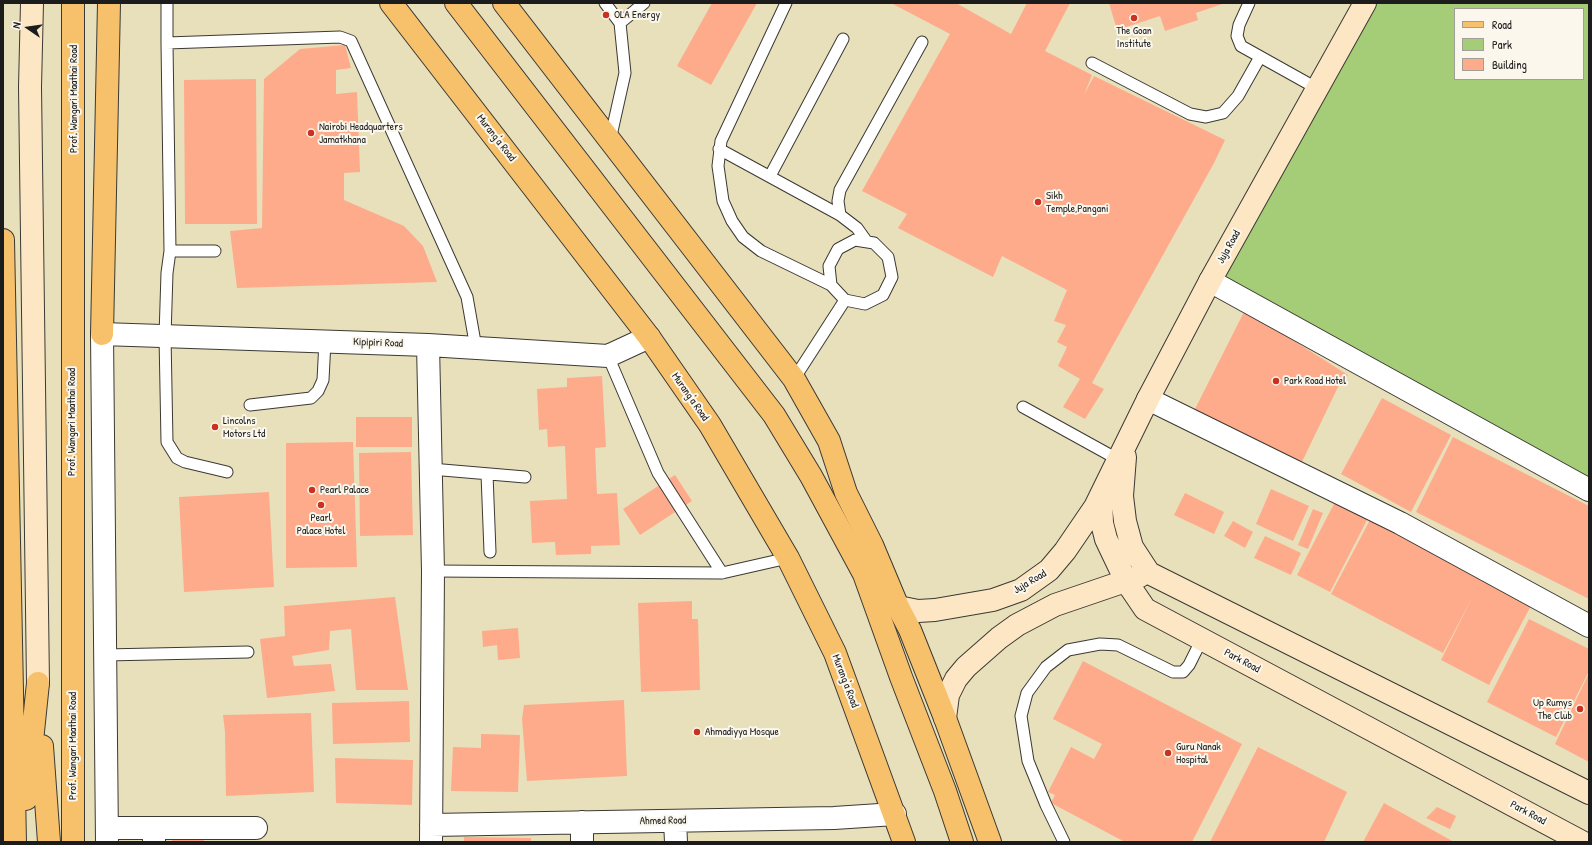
<!DOCTYPE html>
<html>
<head>
<meta charset="utf-8">
<style>
	body { margin:0 }
	#map { position:relative; width:1592px; height:845px; overflow:hidden; background:#e8e0bb; font-family:"Patrick Hand",sans-serif }
	canvas { display:block }
	.frame { position:absolute; inset:0; border:4px solid #1c1c1c; pointer-events:none }
	.legend { position:absolute; left:1454px; top:8px; width:130px; height:72px; box-sizing:border-box; background:#fbf7ec; border:1px solid #a29f99; margin:0; padding:5px 7px; list-style:none; font-size:12px; color:#1c1c1c }
	.legend li { display:flex; align-items:center; gap:8px; height:20px }
	.legend b { width:20px; border:1px solid #a29f99 }
	.north { position:absolute; left:8px; top:8px; width:40px; height:40px; -webkit-text-stroke:3px #fbf7ec; paint-order:stroke; rotate:283deg; font-size:11px; font-weight:700; line-height:16px; text-align:center; color:#1c1c1c }
	.north::after { content:''; display:block; margin:auto; width:14px; height:18px; background:#1c1c1c; clip-path:polygon(50% 0,100% 100%,50% 72%,0 100%) }
</style>
</head>
<body>
<div id="map">
<canvas width="1592" height="845"></canvas>
<div class="frame"></div>
<ul class="legend">
<li><b style="height:5px;background:#f7c06b"></b>Road</li>
<li><b style="height:11px;background:#a5cc77"></b>Park</li>
<li><b style="height:11px;background:#feab8c"></b>Building</li>
</ul>
<div class="north">N</div>
</div>
<script>
const ctx = document.querySelector('canvas').getContext('2d');
ctx.lineJoin = 'round';
function fillPath(path, color) { ctx.fillStyle = color; ctx.fill(path, 'evenodd'); }
const shape = rows => new Path2D(rows.map(r => 'M' + r).join(''));
function strokePath(path, color, width, dash) { ctx.strokeStyle = color; ctx.lineWidth = width; ctx.lineCap = dash ? 'butt' : 'round'; ctx.setLineDash(dash || []); ctx.stroke(path); }
function label(font, color, halo, rows, align = 'center') {
  ctx.font = font + ' "Patrick Hand",sans-serif'; ctx.lineWidth = 4; ctx.setLineDash([]); ctx.textBaseline = 'middle'; ctx.strokeStyle = halo; ctx.fillStyle = color; for (const [text, x, y, turn = 0] of rows) {
    ctx.save(); ctx.translate(x, y); ctx.rotate((+turn || 0) * Math.PI / 180); ctx.textAlign = isNaN(turn) ? turn : align; if (halo) ctx.strokeText(text, 0, 0); ctx.fillText(text, 0, 0); ctx.restore();
  }
}
fillPath(shape([
	[1365,3,1589,3,1589,489,1210,281],
	[1455,9,1583,9,1583,79,1455,79]
]), '#a5cc77');
fillPath(shape([
	[712,3,757,3,711,85,677,66],
	[891,3,956,3,1011,34,1027,3,1070,3,1045,51,1092,75,1084,95,1094,76,1225,140,1214,163,1092,383,1104,389,1085,419,1063,407,1080,379,1058,366,1067,347,1057,342,1066,325,1054,321,1067,290,1002,256,993,277,898,228,907,214,862,191,950,34],
	[1109,3,1225,3,1196,13,1198,20,1165,31,1160,16,1117,30],
	[345,45,351,68,336,70,336,94,357,92,360,172,344,173,344,200,404,226,423,246,437,282,237,288,230,231,262,228,264,79,300,49],
	[256,79,257,224,185,224,184,80],
	[1245,310,1348,375,1338,387,1301,464,1193,413],
	[602,376,606,447,595,448,597,494,617,493,620,545,591,546,591,554,556,555,555,542,532,543,530,501,567,499,565,446,548,447,547,429,539,430,537,389,567,387,567,378],
	[1382,398,1451,435,1411,512,1341,474],
	[356,417,412,417,412,447,356,447],
	[1453,437,1589,506,1589,599,1416,512],
	[353,442,357,567,286,568,286,443],
	[411,452,413,535,360,536,359,453],
	[675,475,692,501,640,535,623,509],
	[1271,489,1309,506,1293,541,1256,524],
	[269,492,274,587,184,592,179,497],
	[1185,493,1224,512,1214,534,1174,515],
	[1336,500,1369,516,1330,592,1297,575],
	[1313,509,1323,513,1308,549,1298,545],
	[1371,518,1533,602,1489,685,1441,660,1473,596,1443,653,1331,594],
	[1233,521,1253,532,1245,548,1224,536],
	[1265,536,1301,553,1291,575,1254,558],
	[395,597,408,690,356,690,351,629,330,631,329,650,292,656,294,666,331,664,335,691,267,698,260,639,285,636,284,606],
	[692,601,692,619,698,619,700,690,641,692,638,603],
	[1529,619,1589,649,1589,671,1556,737,1487,702],
	[518,628,520,658,498,660,497,645,483,647,482,631],
	[1083,661,1242,744,1192,842,1125,842,1051,803,1055,795,1048,792,1071,747,1094,759,1102,744,1053,719],
	[1589,673,1589,762,1555,744],
	[624,700,627,776,527,781,522,719,524,705],
	[409,701,410,742,333,744,332,703],
	[311,713,314,792,226,796,225,732,223,715],
	[481,734,520,735,518,792,451,791,453,747,481,748],
	[1258,747,1347,792,1324,842,1210,842],
	[335,758,413,760,412,805,336,803],
	[1384,803,1454,842,1363,842],
	[1437,807,1456,816,1450,829,1426,818],
	[172,836,204,837,204,842,172,842],
	[464,837,531,838,531,842,464,842]
]), '#feab8c');
const service = shape([
	[167,3,167,43],
	[605,3,620,23,625,73,610,140],
	[786,3,721,141,718,166,723,201,732,221,743,237,761,251,831,285],
	[1249,3,1239,25,1237,36,1241,46,1318,89],
	[620,23,644,3],
	[1092,63,1190,114,1206,117,1223,113,1238,96,1260,57],
	[719,149,840,215,857,228,867,242],
	[770,176,843,39],
	[840,215,838,201,840,190,922,42],
	[855,240,874,243,888,257,892,277,883,295,865,304,845,300,831,285,829,266,838,249,855,240],
	[170,251,215,251],
	[608,356,658,473,722,573],
	[794,379,845,300],
	[250,405,311,398,318,391,323,380,325,341],
	[1023,407,1119,460],
	[431,469,525,477],
	[227,472,185,462,177,458,167,442,165,336,167,273,170,251,167,43,340,37,351,41,467,297,476,348],
	[487,474,490,552],
	[433,571,722,573,788,558],
	[105,655,248,652],
	[1064,842,1046,805,1028,761,1021,716,1027,693,1046,667,1068,650,1100,644,1118,645,1173,672,1183,672,1189,665,1202,639]
]);
const minor = shape([
	[1210,281,1589,490],
	[428,345,433,571,431,842],
	[1148,399,1400,523,1589,626],
	[675,821,676,842],
	[582,822,582,842],
	[431,825,834,818,895,814],
	[107,828,154,828],
	[107,842,102,334,428,345,608,356,649,337],
	[154,842,154,828,256,828]
]);
const secondary = shape([
	[32,3,30,87,38,683],
	[1125,457,1122,496,1125,521,1132,547,1149,573,1589,793],
	[1101,496,1102,523,1106,539,1126,581,1145,609,1582,842],
	[898,607,918,611,935,610,993,600,1021,590,1049,570,1065,551,1095,507,1148,399,1210,281,1365,3],
	[945,718,948,695,956,679,966,667,999,638,1017,625,1055,605,1140,576]
]);
const primary = shape([
	[504,3,794,379,829,441,846,493,872,545,898,607,910,630,945,718,990,842],
	[3,240,15,842],
	[102,334,109,3],
	[42,746,49,842],
	[26,799,38,683],
	[73,842,73,3]
]);
const trunk = shape([
	[391,3,649,337,710,425,788,558,835,653,904,842],
	[456,3,774,415,811,476,864,574,901,677,945,791,962,842]
]);
strokePath(service, '#3b3934', 13);
strokePath(minor, '#3b3934', 24);
strokePath(secondary, '#3b3934', 24);
strokePath(primary, '#3b3934', 24);
strokePath(trunk, '#3b3934', 24);
strokePath(service, '#fff', 11);
strokePath(minor, '#fff', 22);
strokePath(secondary, '#fce6c4', 22);
strokePath(primary, '#f7c06b', 22);
strokePath(trunk, '#f7c06b', 22);
for (const [x, y, r, color] of [
	[606,15,4,"#c8321e"],
	[1134,18,4,"#c8321e"],
	[311,133,4,"#c8321e"],
	[1038,202,4,"#c8321e"],
	[1276,381,4,"#c8321e"],
	[215,427,4,"#c8321e"],
	[312,490,4,"#c8321e"],
	[321,505,4,"#c8321e"],
	[1580,709,4,"#c8321e"],
	[697,732,4,"#c8321e"],
	[1168,753,4,"#c8321e"]
]) { const dot = new Path2D(); dot.arc(x, y, r, 0, 2 * Math.PI); ctx.fillStyle = color; ctx.fill(dot); strokePath(dot, '#fbf7ec', 1.5); }
label('11px', '#1c1c1c', '#fbf7ec', [
	["OLA Energy",614,15],
	["The Goan",1134,31,"center"],
	["Institute",1134,44,"center"],
	["Nairobi Headquarters",319,127],
	["Jamatkhana",319,140],
	["Sikh",1046,196],
	["Temple,Pangani",1046,209],
	["Park Road Hotel",1284,381],
	["Lincolns",223,421],
	["Motors Ltd",223,434],
	["Pearl Palace",320,490],
	["Pearl",321,518,"center"],
	["Palace Hotel",321,531,"center"],
	["Up Rumys",1572,703,"right"],
	["The Club",1572,716,"right"],
	["Ahmadiyya Mosque",705,732],
	["Guru Nanak",1176,747],
	["Hospital",1176,760]
], 'left');
label('11px', '#1c1c1c', '#fbf7ec', [
	["Prof. Wangari Maathai Road",74,99,-90],
	["Murang'a Road",496,138,52],
	["Juja Road",1229,247,-61],
	["Kipipiri Road",378,343,2],
	["Murang'a Road",690,397,55],
	["Prof. Wangari Maathai Road",72,422,-90],
	["Juja Road",1030,582,-31],
	["Park Road",1242,661,28],
	["Murang'a Road",845,681,69],
	["Prof. Wangari Maathai Road",73,746,-90],
	["Park Road",1528,813,28],
	["Ahmed Road",663,821,-1]
]);
</script>
</body>
</html>
